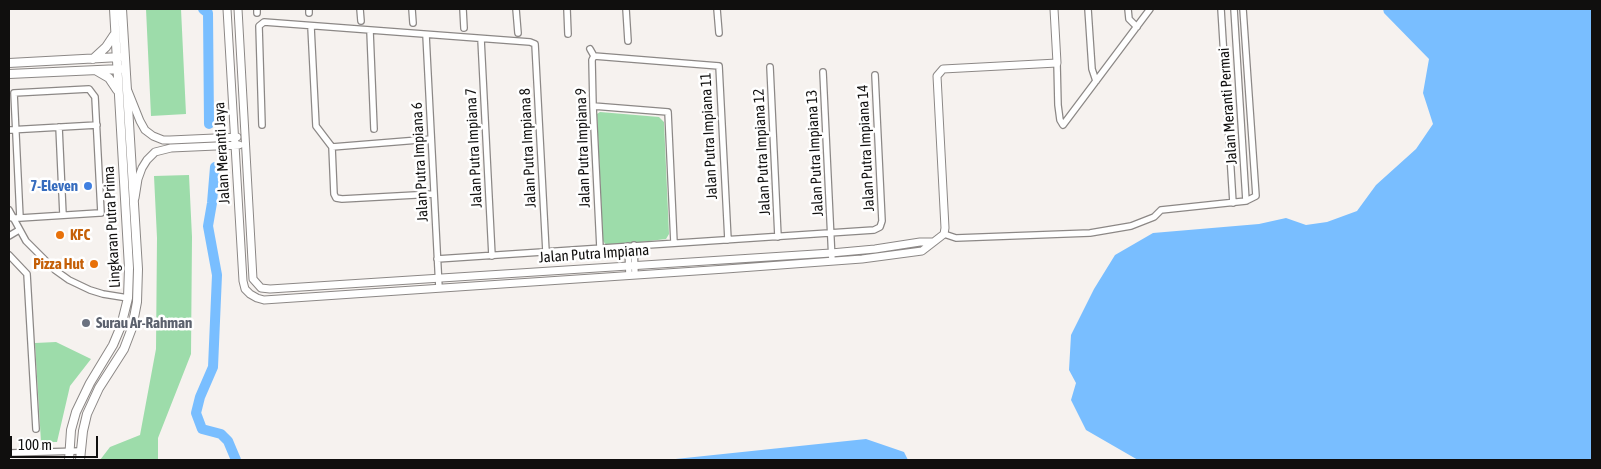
<!DOCTYPE html>
<html>
<head>
<meta charset="utf-8">
<style>
	body { margin:0 }
	#map { position:relative; width:1601px; height:469px; overflow:hidden; background:#f6f2ef; font-family:"Asap Condensed",sans-serif }
	canvas { display:block }
	.frame { position:absolute; inset:0; border:10px solid #100f0e; pointer-events:none }
	.scale { position:absolute; left:10px; top:436px; width:88px; height:22px; box-sizing:border-box; border:2px solid #100f0e; border-top:0; padding-left:6px; font-size:15px; line-height:18px; white-space:nowrap; color:#100f0e; -webkit-text-stroke:4px #fff; paint-order:stroke }
</style>
</head>
<body>
<div id="map">
<canvas width="1601" height="469"></canvas>
<div class="frame"></div>
<div class="scale">100 m</div>
</div>
<script>
const ctx = document.querySelector('canvas').getContext('2d');
ctx.lineJoin = 'round';
function fillPath(path, color) { ctx.fillStyle = color; ctx.fill(path, 'evenodd'); }
const shape = rows => new Path2D(rows.map(r => 'M' + r).join(''));
function strokePath(path, color, width, dash) { ctx.strokeStyle = color; ctx.lineWidth = width; ctx.lineCap = dash ? 'butt' : 'round'; ctx.setLineDash(dash || []); ctx.stroke(path); }
function label(font, color, halo, rows, align = 'center') {
  ctx.font = font + ' "Asap Condensed",sans-serif'; ctx.lineWidth = 5; ctx.setLineDash([]); ctx.textBaseline = 'middle'; ctx.strokeStyle = halo; ctx.fillStyle = color; for (const [text, x, y, turn = 0] of rows) {
    ctx.save(); ctx.translate(x, y); ctx.rotate((+turn || 0) * Math.PI / 180); ctx.textAlign = isNaN(turn) ? turn : align; if (halo) ctx.strokeText(text, 0, 0); ctx.fillText(text, 0, 0); ctx.restore();
  }
}
fillPath(shape([
	[146,9,181,9,186,114,151,116],
	[600,112,659,117,664,122,669,234,666,239,607,246,603,241,597,114],
	[189,175,192,237,191,354,158,438,158,460,100,460,110,447,140,435,156,349,157,238,154,176],
	[56,342,91,359,70,386,57,442,41,442,35,343]
]), '#9ddcaa');
fillPath(shape([
	[1383,9,1592,9,1592,460,1138,460,1086,430,1071,400,1076,383,1069,370,1071,335,1094,289,1115,255,1153,233,1259,224,1286,218,1306,225,1327,222,1357,211,1376,185,1416,149,1433,124,1423,93,1429,59,1384,13],
	[866,439,904,452,908,460,666,460]
]), '#79beff');
strokePath(shape([
	[203,9,208,13,209,124],
	[215,167,212,203,208,226,217,275,213,367,200,397,196,413,202,429,221,434,228,441,236,460]
]), '#79beff', 10);
const minor = shape([
	[257,9,257,13],
	[309,9,309,13],
	[360,9,361,21],
	[412,9,413,23],
	[463,9,464,28],
	[516,9,518,33],
	[567,9,568,34],
	[626,9,628,41],
	[717,9,719,33],
	[1088,9,1092,69,1096,81],
	[1128,9,1129,19,1137,27],
	[1221,9,1233,203],
	[1234,9,1246,201],
	[311,27,316,126,332,147,334,194,336,198,342,199,434,194],
	[370,31,374,129],
	[426,35,439,288],
	[481,39,492,256],
	[590,49,594,56,592,60,593,106,600,248],
	[594,56,719,66,728,240],
	[1057,63,1058,105,1060,120,1063,125,1150,9],
	[770,67,778,237],
	[823,72,832,261],
	[593,106,668,112,674,243],
	[262,125,259,26,264,22,530,42,535,44,546,252],
	[59,127,63,215],
	[9,130,97,125],
	[332,147,431,139],
	[9,210,26,241,55,270,69,280,90,290,103,294,128,298],
	[12,218,20,218,99,213,101,213,95,97,89,89,14,93,20,218],
	[944,234,956,238,1090,233,1131,226,1154,217,1161,210,1246,201,1256,196,1243,9],
	[9,236,19,230],
	[634,245,635,275],
	[628,246,629,275],
	[9,255,27,274,36,429],
	[437,259,874,230,880,227,882,221,875,75],
	[9,453,80,451]
]);
const tertiary = shape([
	[227,9,243,281,245,289,250,294,257,298,264,300,726,269,862,259,922,251,944,234,945,228,937,76,943,69,1057,63,1054,9],
	[238,9,253,279,261,288,270,289,831,253,875,249,920,242,933,242],
	[128,91,140,121,145,130,153,136,163,140,170,140,237,137],
	[135,198,138,179,142,168,147,160,155,152,171,148,239,145]
]);
const secondary = shape([
	[93,59,106,47,114,35],
	[9,63,120,57],
	[97,71,109,78,117,90],
	[9,74,120,69],
	[69,460,71,430,76,412,90,383,113,345,121,326,128,298,129,268,114,9],
	[80,460,83,431,87,414,99,388,124,349,132,328,137,302,138,269,122,9]
]);
strokePath(minor, '#8c8886', 8);
strokePath(tertiary, '#8c8886', 9);
strokePath(secondary, '#8c8886', 10);
strokePath(minor, '#fff', 5.5);
strokePath(tertiary, '#fff', 7);
strokePath(secondary, '#fff', 8);
for (const [x, y, r, color] of [
	[88,186,5,"#3f7fe0"],
	[60,235,5,"#e8710a"],
	[94,264,5,"#e8710a"],
	[86,323,5,"#6b7280"]
]) { const dot = new Path2D(); dot.arc(x, y, r, 0, 2 * Math.PI); ctx.fillStyle = color; ctx.fill(dot); strokePath(dot, '#fff', 2); }
label('15px', '#100f0e', '#fff', [
	["Jalan Meranti Permai",1228,106,-94],
	["Jalan Putra Impiana 11",709,136,-93],
	["Jalan Putra Impiana 7",474,148,-93],
	["Jalan Putra Impiana 8",528,148,-93],
	["Jalan Putra Impiana 9",583,148,-92],
	["Jalan Putra Impiana 14",866,148,-93],
	["Jalan Putra Impiana 12",762,152,-93],
	["Jalan Meranti Jaya",222,153,-93],
	["Jalan Putra Impiana 13",815,153,-93],
	["Jalan Putra Impiana 6",420,162,-93],
	["Lingkaran Putra Prima",112,227,-93],
	["Jalan Putra Impiana",594,254,-4]
]);
label('bold 15px', '#366cbe', '#fff', [
	["7-Eleven",78,186]
], 'right');
label('bold 15px', '#c56008', '#fff', [
	["KFC",70,235],
	["Pizza Hut",84,264,"right"]
], 'left');
label('bold 15px', '#5b616d', '#fff', [
	["Surau Ar-Rahman",96,323]
], 'left');
</script>
</body>
</html>
